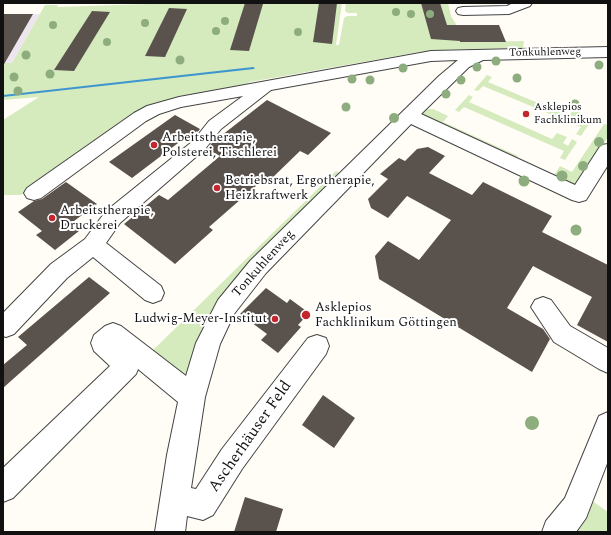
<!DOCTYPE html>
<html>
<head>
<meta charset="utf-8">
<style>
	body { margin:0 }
	#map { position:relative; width:611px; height:535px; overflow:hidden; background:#fffdf5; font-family:Spectral,serif }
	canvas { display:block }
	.frame { position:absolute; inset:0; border:4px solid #111; pointer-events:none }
</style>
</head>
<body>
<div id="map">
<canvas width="611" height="535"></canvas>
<div class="frame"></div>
</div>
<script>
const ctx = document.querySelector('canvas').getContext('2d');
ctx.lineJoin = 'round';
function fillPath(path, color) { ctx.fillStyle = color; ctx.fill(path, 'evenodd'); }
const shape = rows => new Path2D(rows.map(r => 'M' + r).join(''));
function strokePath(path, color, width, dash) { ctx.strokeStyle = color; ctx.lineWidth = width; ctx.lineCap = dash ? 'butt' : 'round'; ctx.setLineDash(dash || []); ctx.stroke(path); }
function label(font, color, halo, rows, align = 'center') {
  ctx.font = font + ' Spectral,serif'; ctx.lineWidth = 4; ctx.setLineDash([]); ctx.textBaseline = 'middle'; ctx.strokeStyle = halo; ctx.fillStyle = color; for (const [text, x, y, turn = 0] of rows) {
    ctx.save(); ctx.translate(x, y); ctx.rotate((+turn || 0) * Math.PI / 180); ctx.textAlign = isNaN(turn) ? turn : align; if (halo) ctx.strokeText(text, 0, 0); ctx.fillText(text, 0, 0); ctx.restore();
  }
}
fillPath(shape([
	[3,14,40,14,12,63,3,63]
]), '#eee6ef');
fillPath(shape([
	[178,3,342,3,336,45,339,45,344,18,347,16,357,16,357,13,348,13,345,11,346,3,448,3,451,16,459,29,460,42,524,41,523,48,440,50,419,52,250,82,238,88,131,119,21,195,3,195,3,120,39,97,3,100,3,63,12,63,45,5,58,5,57,7],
	[487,75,492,77,488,82,569,116,573,110,583,114,579,120,584,122,588,117,593,118,581,136,576,134,581,127,483,86,478,91,474,90],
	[469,95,473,97,469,102,552,139,557,133,567,137,563,143,568,146,572,139,577,142,565,160,560,158,564,151,464,107,459,112,455,110],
	[425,109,433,109,448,116,443,122,518,156,514,161,421,115,421,111],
	[604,124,608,125,608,137,578,184,571,185,552,178,560,166,572,172],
	[336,171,341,174,227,288,211,315,189,375,183,381,147,356],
	[591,500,608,512,608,532,569,532]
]), '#d5ebbd');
fillPath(shape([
	[253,67,255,68,254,69,3,97,3,95,253,67]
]), '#3f96cf');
fillPath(shape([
	[245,3,263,4,249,51,230,50],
	[319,3,337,3,332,44,313,42],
	[421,3,440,3,447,25,499,25,506,42,460,42,460,41,431,39],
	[169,8,187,9,165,57,145,56],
	[92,11,110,12,74,71,54,70],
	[3,14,33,14,3,66],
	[267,100,331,133,308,155,300,151,269,181,264,179,209,227,213,230,175,264,124,224,159,195,168,200,220,156,207,149,216,138,217,139],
	[175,115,200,129,191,140,186,137,132,178,109,162],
	[428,147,445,156,429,173,472,195,483,182,552,216,542,232,608,265,608,342,577,325,592,297,533,266,507,308,543,329,550,339,532,372,379,279,375,256,388,241,419,260,451,220,407,196,388,218,371,208,368,199,388,179,380,174,399,158,405,161,417,149],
	[66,182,97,204,70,224,79,231,55,250,36,235,42,231,18,212,34,201,42,199],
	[89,277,110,293,3,388,3,365,27,345,18,337],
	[266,288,287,303,290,299,309,313,298,325,301,327,278,353,261,340,267,334,240,314],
	[323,395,355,418,334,448,302,425],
	[245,497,283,509,276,532,234,532]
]), '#5a524d');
const minor = shape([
	[513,3,532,3,530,6,509,14,463,15,458,14,456,11,458,8,463,7,507,6,513,3],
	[608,47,608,57,483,60,469,67,421,114,575,185,601,145,608,144,608,165,586,200,579,202,572,200,411,124,266,273,234,314,220,344,205,397,191,488,196,489,222,449,308,338,317,335,326,338,329,346,326,354,242,469,213,515,203,520,187,516,185,532,155,532,167,455,178,402,138,369,136,374,13,498,3,502,3,468,110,366,94,351,91,343,94,335,105,326,113,323,121,326,186,376,196,343,218,300,250,261,439,76,458,60,431,61,271,90,221,129,205,149,120,223,106,243,161,286,164,293,161,300,153,303,145,300,93,257,67,278,14,334,6,337,3,336,3,313,51,264,85,239,106,211,193,141,209,121,243,96,181,107,159,114,146,121,41,198,34,200,27,198,24,193,27,188,134,113,147,106,179,97,431,51,608,47],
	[543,297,551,300,570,326,608,348,608,373,599,369,554,342,531,307,535,300,543,297],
	[608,412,608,461,586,518,576,532,542,532,546,521,565,498,599,416,608,412]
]);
strokePath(minor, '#444', 2);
fillPath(minor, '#fff');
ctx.fillStyle = '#8dad7f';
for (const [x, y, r] of [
	[396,12,4],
	[411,14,4],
	[430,14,4],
	[225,21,4],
	[145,23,4],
	[53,25,4],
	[216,31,4],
	[298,32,4],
	[107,42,4],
	[26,55,4.5],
	[180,60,4.5],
	[496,61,4.5],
	[599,65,4.5],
	[477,67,4.5],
	[403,68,4.5],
	[50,74,4.5],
	[14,77,4.5],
	[517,78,4.5],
	[352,79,4.5],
	[370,80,4.5],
	[461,80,4.5],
	[18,91,4.5],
	[446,94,4.5],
	[575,104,4.5],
	[346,107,4.5],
	[394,118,5],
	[599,142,5],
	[583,166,5],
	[562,176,5.5],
	[524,181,5.5],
	[576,230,5.5],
	[532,423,7]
]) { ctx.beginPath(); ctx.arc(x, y, r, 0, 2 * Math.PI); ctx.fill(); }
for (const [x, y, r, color] of [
	[526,114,4,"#c4262e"],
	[154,145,4,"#c4262e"],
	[217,188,4,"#c4262e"],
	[52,218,4,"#c4262e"],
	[306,315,5,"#c4262e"],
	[275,319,4,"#c4262e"]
]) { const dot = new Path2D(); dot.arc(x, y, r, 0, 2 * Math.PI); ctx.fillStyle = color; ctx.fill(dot); strokePath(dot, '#fff', 1.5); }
label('11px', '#111', '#fff', [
	["Tonkuhlenweg",545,53,-1]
]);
label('11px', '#111', '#fff', [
	["Asklepios",534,108],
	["Fachklinikum",534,121]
], 'left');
label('13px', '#111', '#fff', [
	["Arbeitstherapie,",162,138],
	["Polsterei, Tischlerei",162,153],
	["Betriebsrat, Ergotherapie,",225,181],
	["Heizkraftwerk",225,196],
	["Arbeitstherapie,",60,211],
	["Druckerei",60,226],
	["Asklepios",315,308],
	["Fachklinikum Göttingen",315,323],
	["Ludwig-Meyer-Institut",267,319,"right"]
], 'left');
label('13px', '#111', '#fff', [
	["Tonkuhlenweg",264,264,-48]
]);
label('16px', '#111', '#fff', [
	["Ascherhäuser Feld",251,437,-55]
]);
</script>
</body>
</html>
